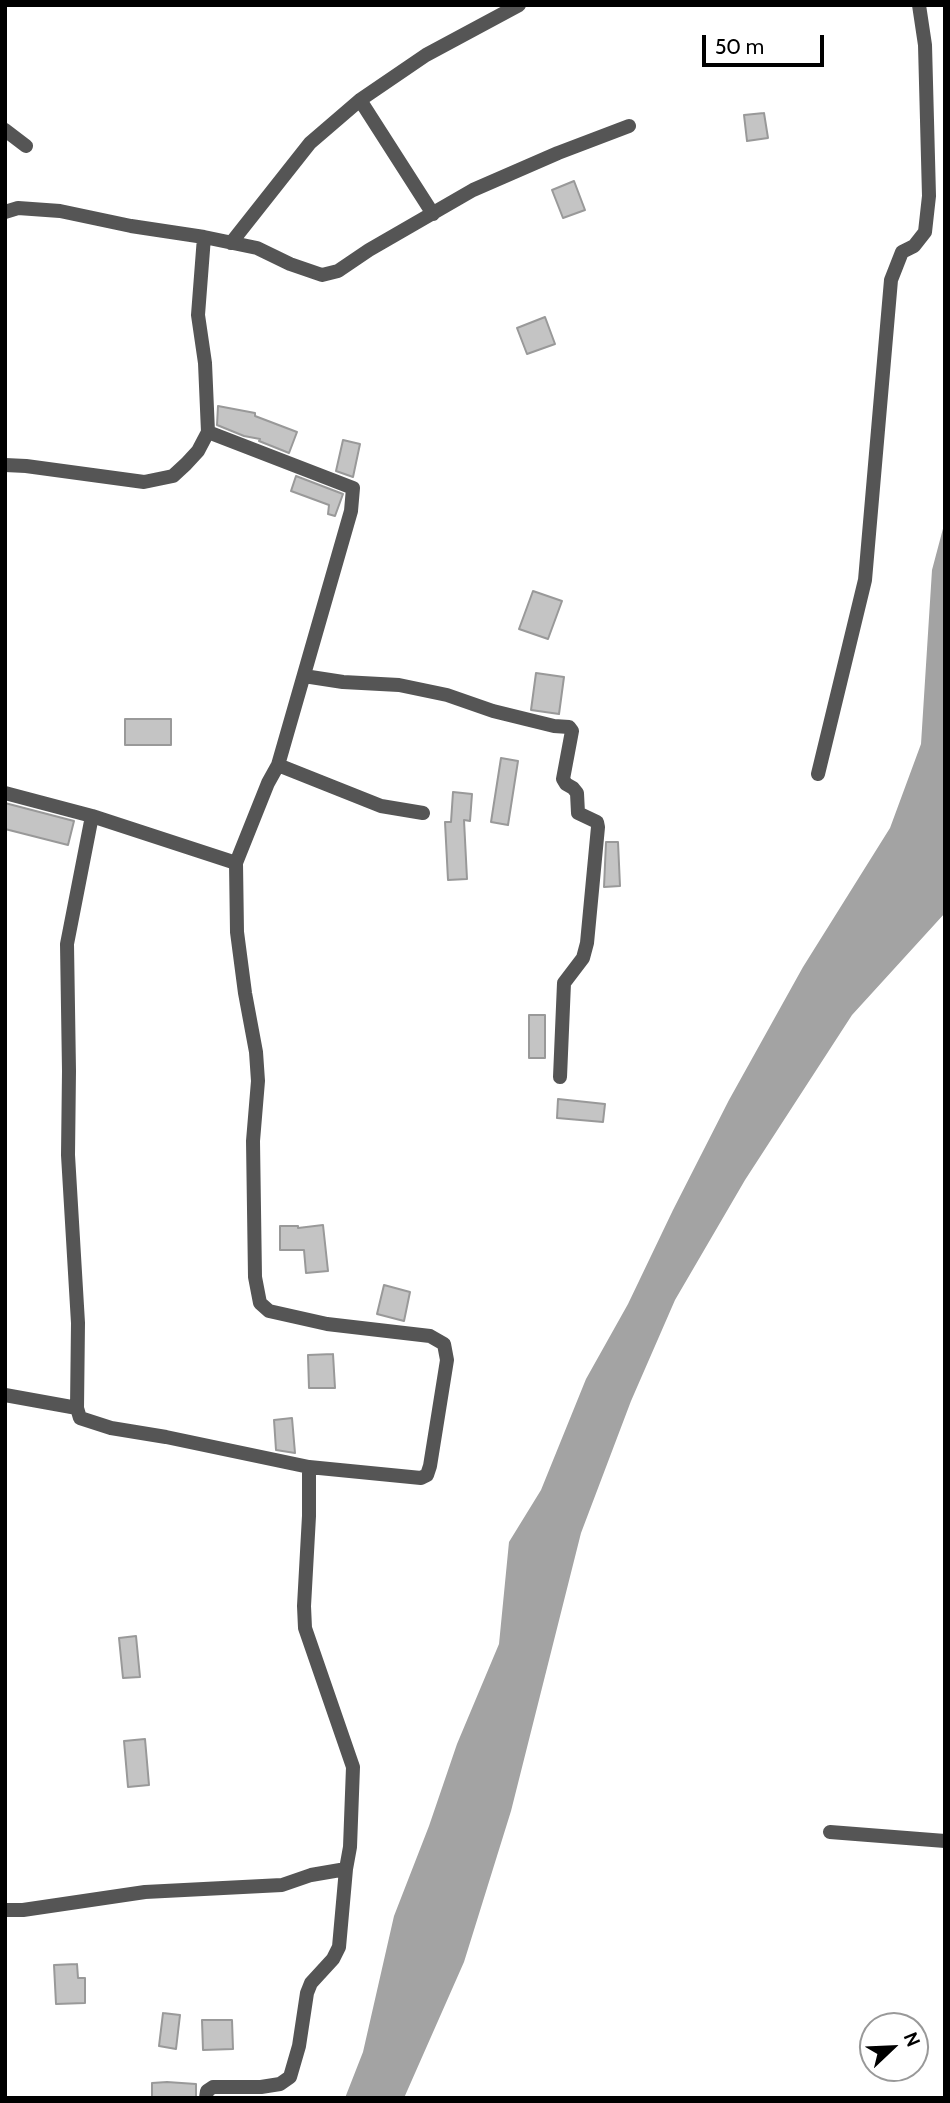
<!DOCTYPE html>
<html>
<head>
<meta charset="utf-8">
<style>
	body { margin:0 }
	#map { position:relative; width:950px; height:2103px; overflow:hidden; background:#fff; font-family:Cabin,sans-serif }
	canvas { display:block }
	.frame { position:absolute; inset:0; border:7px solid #000; pointer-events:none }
	.north { position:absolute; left:859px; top:2012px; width:70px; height:70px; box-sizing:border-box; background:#fff; border:2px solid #999; border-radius:50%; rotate:67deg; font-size:19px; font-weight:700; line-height:28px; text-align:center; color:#000 }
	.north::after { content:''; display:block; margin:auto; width:24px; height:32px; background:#000; clip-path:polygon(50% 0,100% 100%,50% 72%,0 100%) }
	.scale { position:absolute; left:702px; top:35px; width:122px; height:32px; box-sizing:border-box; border:4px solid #000; border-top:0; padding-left:9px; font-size:21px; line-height:24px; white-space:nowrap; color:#000; -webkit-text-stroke:5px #fff; paint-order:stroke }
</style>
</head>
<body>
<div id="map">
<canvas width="950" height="2103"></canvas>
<div class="frame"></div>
<div class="north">N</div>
<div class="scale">50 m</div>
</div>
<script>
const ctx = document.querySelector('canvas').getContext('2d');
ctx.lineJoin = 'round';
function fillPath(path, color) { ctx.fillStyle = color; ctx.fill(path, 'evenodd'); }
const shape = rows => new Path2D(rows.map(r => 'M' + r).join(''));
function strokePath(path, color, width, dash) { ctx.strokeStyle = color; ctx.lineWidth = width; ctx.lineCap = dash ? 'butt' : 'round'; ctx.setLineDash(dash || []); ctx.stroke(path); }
fillPath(shape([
	[945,521,945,913,852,1015,745,1180,675,1300,631,1401,581,1533,511,1811,464,1962,404,2098,345,2098,363,2052,394,1916,429,1826,457,1744,499,1644,509,1542,541,1490,586,1379,628,1304,673,1210,729,1100,803,967,890,828,921,744,932,570]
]), '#a3a3a3');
const building = shape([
	[764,113,768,138,747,141,744,115,764,113],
	[574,181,585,210,563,218,552,190,574,181],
	[545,317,555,344,527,354,517,328,545,317],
	[218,406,255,413,255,416,297,432,289,453,259,441,260,439,244,436,217,425,218,406],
	[343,440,360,444,353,477,336,471,343,440],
	[296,476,343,494,335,516,328,514,329,505,291,491,296,476],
	[533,591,562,601,548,639,519,629,533,591],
	[536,673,564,677,559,714,531,710,536,673],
	[125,719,171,719,171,745,125,745,125,719],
	[501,758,518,761,508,825,491,822,501,758],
	[453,792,472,794,470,821,464,820,467,879,448,880,445,822,451,822,453,792],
	[5,803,74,821,68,845,5,829,5,803],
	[606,842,618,842,620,886,604,887,606,842],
	[529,1015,545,1015,545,1058,529,1058,529,1015],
	[558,1099,605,1104,603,1122,557,1118,558,1099],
	[323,1225,328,1271,306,1273,304,1250,280,1250,280,1226,298,1226,298,1228,323,1225],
	[384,1285,410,1292,404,1321,377,1314,384,1285],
	[333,1354,335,1388,309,1388,308,1355,333,1354],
	[292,1418,295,1453,276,1450,274,1420,292,1418],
	[136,1636,140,1677,123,1678,119,1638,136,1636],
	[145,1739,149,1785,128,1787,124,1741,145,1739],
	[77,1964,78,1978,85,1978,85,2003,56,2004,54,1965,77,1964],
	[163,2013,180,2015,176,2049,159,2046,163,2013],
	[202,2020,232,2020,233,2049,203,2050,202,2020],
	[167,2082,196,2084,196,2098,152,2098,152,2083,167,2082]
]);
fillPath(building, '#c4c4c4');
strokePath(building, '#999', 2);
strokePath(shape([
	[360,100,433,214],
	[5,130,26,146],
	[5,212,18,208,60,211,131,226,204,237,257,248,290,264,322,275,338,271,369,250,473,190,558,153,629,126],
	[231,243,310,143,360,100,426,55,519,5],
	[208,432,353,488,351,511,278,765,268,783,236,863],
	[5,465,26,466,144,482,173,476,186,464,198,451,208,432,205,363,198,315,204,237],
	[304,676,343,682,399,685,447,695,493,711,554,726,569,727,572,731,563,779,566,784,573,788,577,793,578,813,597,822,598,827,587,943,583,958,564,983,560,1077],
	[278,765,381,806,423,813],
	[818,774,865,580,891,280,902,252,914,246,925,232,929,196,925,45,919,5],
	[5,793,92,816,236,863,237,932,245,993,256,1052,258,1081,253,1141,255,1277,260,1303,269,1311,327,1324,430,1336,444,1344,447,1360,430,1466,427,1475,421,1478,309,1467,166,1437,111,1428,80,1418,77,1408,5,1395],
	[77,1408,78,1323,68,1155,69,1071,67,944,92,816],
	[830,1832,945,1841],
	[5,1910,23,1910,145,1892,282,1885,311,1875,346,1869,350,1847,353,1767,305,1628,304,1606,309,1516,309,1467],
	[206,2098,207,2091,213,2087,261,2087,280,2084,290,2077,299,2046,307,1993,311,1983,333,1959,339,1947,346,1869]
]), '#555', 14);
</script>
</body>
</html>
